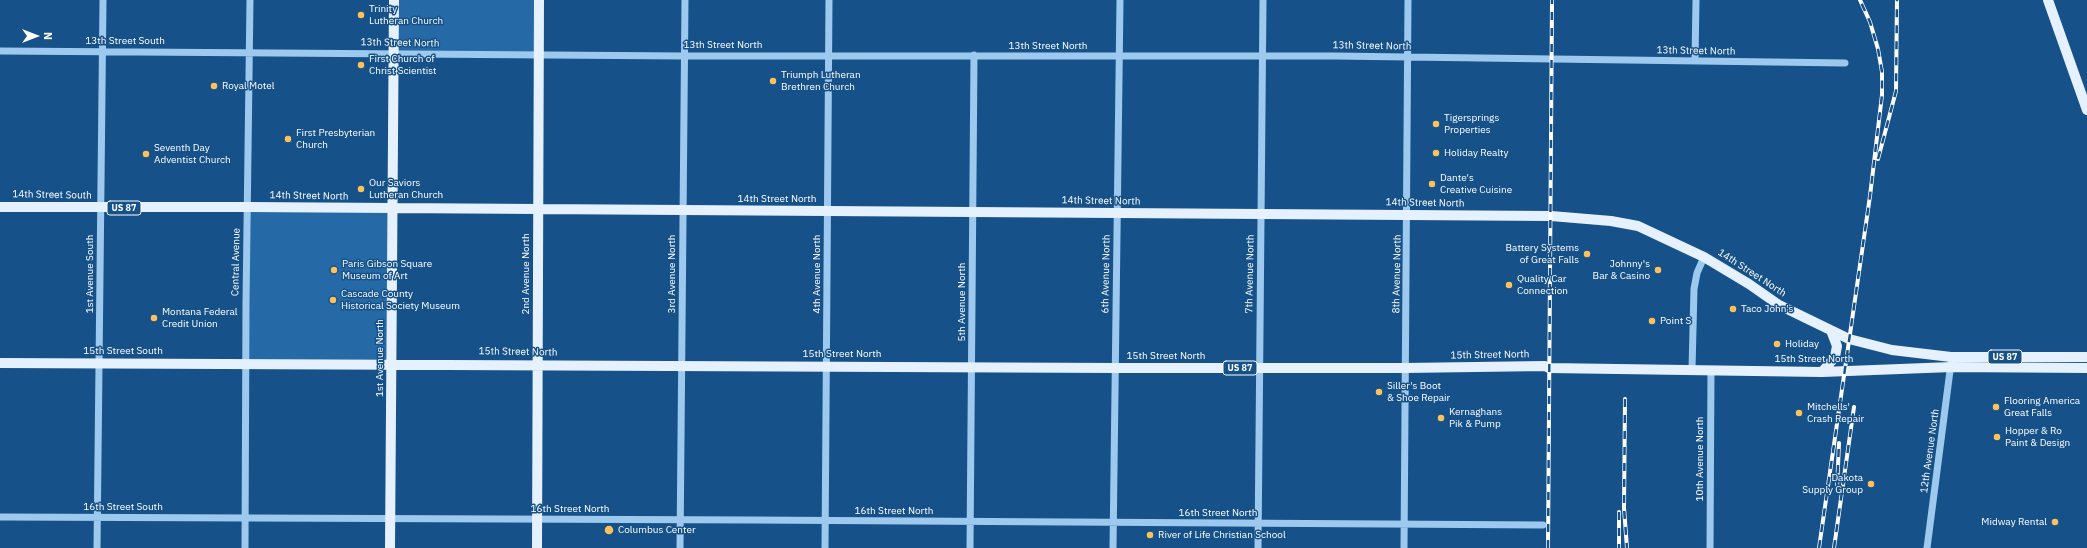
<!DOCTYPE html>
<html>
<head>
<meta charset="utf-8">
<style>
	body { margin:0 }
	#map { position:relative; width:2087px; height:548px; overflow:hidden; background:#165289; font-family:"IBM Plex Sans",sans-serif }
	canvas { display:block }
	.north { position:absolute; left:16px; top:16px; width:40px; height:40px; -webkit-text-stroke:3px #165289; paint-order:stroke; rotate:90deg; font-size:11px; font-weight:700; line-height:16px; text-align:center; color:#fff }
	.north::after { content:''; display:block; margin:auto; width:14px; height:18px; background:#fff; clip-path:polygon(50% 0,100% 100%,50% 72%,0 100%) }
</style>
</head>
<body>
<div id="map">
<canvas width="2087" height="548"></canvas>
<div class="north">N</div>
</div>
<script>
const ctx = document.querySelector('canvas').getContext('2d');
ctx.lineJoin = 'round';
function fillPath(path, color) { ctx.fillStyle = color; ctx.fill(path, 'evenodd'); }
const shape = rows => new Path2D(rows.map(r => 'M' + r).join(''));
function strokePath(path, color, width, dash) { ctx.strokeStyle = color; ctx.lineWidth = width; ctx.lineCap = dash ? 'butt' : 'round'; ctx.setLineDash(dash || []); ctx.stroke(path); }
function label(font, color, halo, rows, align = 'center') {
  ctx.font = font + ' "IBM Plex Sans",sans-serif'; ctx.lineWidth = 3; ctx.setLineDash([]); ctx.textBaseline = 'middle'; ctx.strokeStyle = halo; ctx.fillStyle = color; for (const [text, x, y, turn = 0] of rows) {
    ctx.save(); ctx.translate(x, y); ctx.rotate((+turn || 0) * Math.PI / 180); ctx.textAlign = isNaN(turn) ? turn : align; if (halo) ctx.strokeText(text, 0, 0); ctx.fillText(text, 0, 0); ctx.restore();
  }
}
fillPath(shape([
	[394,0,539,0,539,54,392,53],
	[248,207,392,208,392,363,245,363]
]), '#256aa7');
strokePath(shape([
	[0,51,685,56,1335,56,1845,63],
	[1695,61,1696,0],
	[1692,369,1694,289,1697,273,1704,257],
	[0,517,753,520,1543,525],
	[97,548,103,0],
	[245,548,246,303,250,0],
	[680,548,685,0],
	[825,548,829,0],
	[970,548,974,55],
	[1113,548,1120,0],
	[1258,548,1263,0],
	[1404,548,1408,0],
	[1710,548,1711,370],
	[1927,548,1951,363]
]), '#9dc9ef', 7);
strokePath(shape([
	[2048,0,2087,110],
	[0,207,248,207,1551,216,1611,221,1638,226,1704,257,1749,284,1779,305,1849,339,1892,350,1951,357,2087,357],
	[0,363,1115,368,1405,368,1545,366,1549,368,1822,372,1952,367,2087,368],
	[1822,372,1835,357,1837,346,1832,333],
	[390,548,394,0],
	[537,548,539,0]
]), '#e5f1ff', 10);
const rail = shape([
	[1878,159,1896,91,1897,0],
	[1625,399,1624,508,1627,548],
	[1837,489,1839,443],
	[1619,512,1619,548],
	[1548,548,1552,0],
	[1819,548,1870,196,1882,95,1882,72,1878,49,1870,22,1860,0],
	[1834,548,1854,407]
]);
strokePath(rail, '#fff', 4);
strokePath(rail, '#165289', 2.5, [8]);
for (const [x, y, r, color] of [
	[361,15,4,"#ffc15b"],
	[361,65,4,"#ffc15b"],
	[773,81,4,"#ffc15b"],
	[214,86,4,"#ffc15b"],
	[1436,124,4,"#ffc15b"],
	[288,139,4,"#ffc15b"],
	[1436,153,4,"#ffc15b"],
	[146,154,4,"#ffc15b"],
	[1432,184,4,"#ffc15b"],
	[361,189,4,"#ffc15b"],
	[1587,254,4,"#ffc15b"],
	[334,270,4,"#ffc15b"],
	[1658,270,4,"#ffc15b"],
	[1509,285,4,"#ffc15b"],
	[333,300,4,"#ffc15b"],
	[1733,309,4,"#ffc15b"],
	[154,318,4,"#ffc15b"],
	[1652,321,4,"#ffc15b"],
	[1777,344,4,"#ffc15b"],
	[1379,392,4,"#ffc15b"],
	[1996,407,4,"#ffc15b"],
	[1799,413,4,"#ffc15b"],
	[1441,418,4,"#ffc15b"],
	[1997,437,4,"#ffc15b"],
	[1871,484,4,"#ffc15b"],
	[2055,522,4,"#ffc15b"],
	[609,530,5,"#ffc15b"],
	[1150,535,4,"#ffc15b"]
]) { const dot = new Path2D(); dot.arc(x, y, r, 0, 2 * Math.PI); ctx.fillStyle = color; ctx.fill(dot); strokePath(dot, '#165289', 1.5); }
for (const [x, y, w] of [
	[124,208,34],
	[2005,357,34],
	[1240,368,34]
]) { const box = new Path2D(); box.roundRect(x - w / 2, y - 7, w, 14, 3); ctx.fillStyle = '#165289'; ctx.fill(box); strokePath(box, '#fff', 1); }
label('bold 9px', '#fff', null, [
	["US 87",124,208],
	["US 87",2005,357],
	["US 87",1240,368]
]);
label('10px', '#fff', '#165289', [
	["Trinity",369,9],
	["Lutheran Church",369,21],
	["First Church of",369,59],
	["Christ Scientist",369,71],
	["Triumph Lutheran",781,75],
	["Brethren Church",781,87],
	["Royal Motel",222,86],
	["Tigersprings",1444,118],
	["Properties",1444,130],
	["First Presbyterian",296,133],
	["Church",296,145],
	["Seventh Day",154,148],
	["Adventist Church",154,160],
	["Holiday Realty",1444,153],
	["Dante's",1440,178],
	["Creative Cuisine",1440,190],
	["Our Saviors",369,183],
	["Lutheran Church",369,195],
	["Battery Systems",1579,248,"right"],
	["of Great Falls",1579,260,"right"],
	["Paris Gibson Square",342,264],
	["Museum of Art",342,276],
	["Johnny's",1650,264,"right"],
	["Bar & Casino",1650,276,"right"],
	["Quality Car",1517,279],
	["Connection",1517,291],
	["Cascade County",341,294],
	["Historical Society Museum",341,306],
	["Taco John's",1741,309],
	["Montana Federal",162,312],
	["Credit Union",162,324],
	["Point S",1660,321],
	["Holiday",1785,344],
	["Siller's Boot",1387,386],
	["& Shoe Repair",1387,398],
	["Flooring America",2004,401],
	["Great Falls",2004,413],
	["Mitchells'",1807,407],
	["Crash Repair",1807,419],
	["Kernaghans",1449,412],
	["Pik & Pump",1449,424],
	["Hopper & Ro",2005,431],
	["Paint & Design",2005,443],
	["Dakota",1863,478,"right"],
	["Supply Group",1863,490,"right"],
	["Midway Rental",2047,522,"right"],
	["Columbus Center",618,530],
	["River of Life Christian School",1158,535]
], 'left');
label('10px', '#fff', '#165289', [
	["13th Street South",125,41],
	["13th Street North",400,43,1],
	["13th Street North",723,45],
	["13th Street North",1048,46],
	["13th Street North",1372,46,1],
	["13th Street North",1696,51,1],
	["14th Street South",52,195,1],
	["14th Street North",309,196,1],
	["14th Street North",777,199],
	["14th Street North",1101,201,1],
	["14th Street North",1425,203,1],
	["Central Avenue",236,262,-89],
	["14th Street North",1752,273,33],
	["1st Avenue South",90,274,-90],
	["2nd Avenue North",526,274,-90],
	["3rd Avenue North",672,274,-90],
	["4th Avenue North",817,274,-90],
	["6th Avenue North",1106,274,-89],
	["7th Avenue North",1250,274,-89],
	["8th Avenue North",1397,274,-89],
	["5th Avenue North",962,302,-90],
	["15th Street South",123,351],
	["15th Street North",518,352,1],
	["15th Street North",842,354],
	["15th Street North",1490,355,-1],
	["15th Street North",1166,356],
	["1st Avenue North",380,358,-90],
	["15th Street North",1814,359],
	["12th Avenue North",1930,451,-82],
	["10th Avenue North",1700,459,-90],
	["16th Street South",123,507],
	["16th Street North",570,509],
	["16th Street North",894,511],
	["16th Street North",1218,513]
]);
</script>
</body>
</html>
